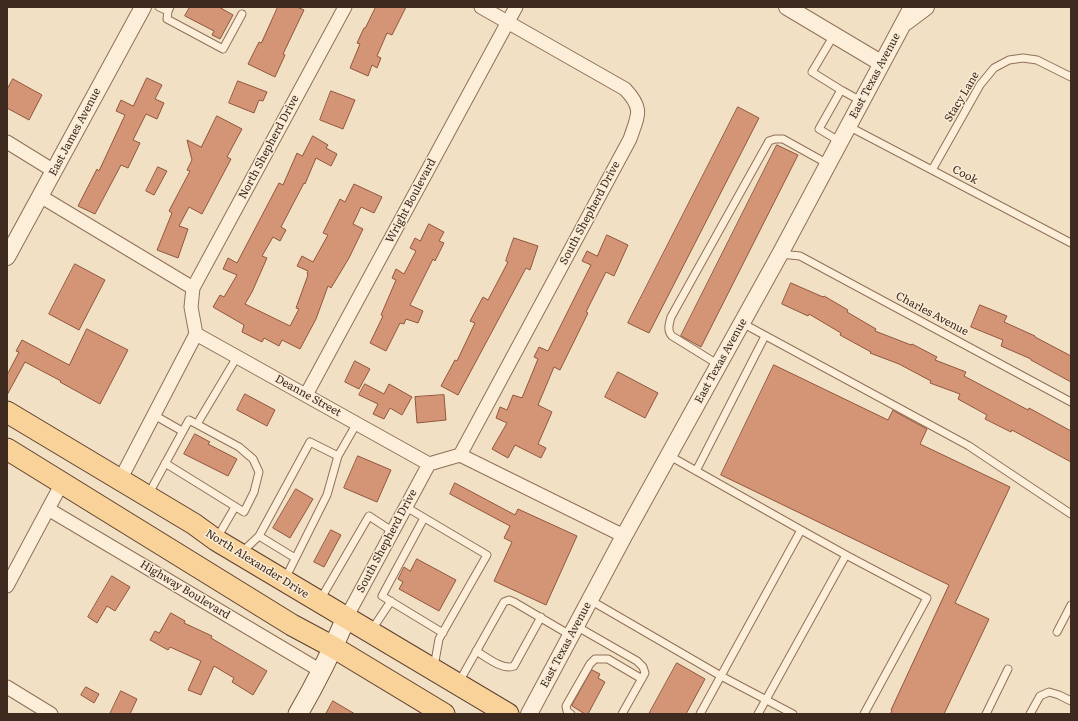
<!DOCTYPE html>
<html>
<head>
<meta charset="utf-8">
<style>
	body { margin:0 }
	#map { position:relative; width:1078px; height:721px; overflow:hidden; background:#f2e0c4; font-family:Literata,serif }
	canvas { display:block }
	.frame { position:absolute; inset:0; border:8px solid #3e2a1e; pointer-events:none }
</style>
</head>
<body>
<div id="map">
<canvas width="1078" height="721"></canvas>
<div class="frame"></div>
</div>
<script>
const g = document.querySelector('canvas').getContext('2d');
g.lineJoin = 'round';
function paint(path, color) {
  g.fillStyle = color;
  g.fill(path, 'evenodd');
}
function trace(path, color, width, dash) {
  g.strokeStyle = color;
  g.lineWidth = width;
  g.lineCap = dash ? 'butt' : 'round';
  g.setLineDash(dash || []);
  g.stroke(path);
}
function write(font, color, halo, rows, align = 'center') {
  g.font = font + ' Literata,serif';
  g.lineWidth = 3;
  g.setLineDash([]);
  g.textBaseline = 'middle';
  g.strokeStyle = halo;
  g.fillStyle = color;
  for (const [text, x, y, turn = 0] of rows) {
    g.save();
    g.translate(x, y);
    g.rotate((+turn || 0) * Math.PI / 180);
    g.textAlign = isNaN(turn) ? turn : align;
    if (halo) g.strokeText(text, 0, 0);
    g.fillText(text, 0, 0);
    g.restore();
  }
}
const building = new Path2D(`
	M 190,7 L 219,7 L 233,15 L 220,39 L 212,35 L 214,31 L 185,16 Z
	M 278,7 L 297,7 L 304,10 L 283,54 L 285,55 L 275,77 L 248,64 L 259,42 L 261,43 Z
	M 376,7 L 406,7 L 392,35 L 387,33 L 377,56 L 381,58 L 377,68 L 372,65 L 368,76 L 350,68 L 360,44 L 357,43 L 364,28 L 365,28 Z
	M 147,78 L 162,85 L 155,99 L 164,103 L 157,119 L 146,114 L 133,140 L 140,143 L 128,168 L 121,165 L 95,214 L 78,206 L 97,169 L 99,171 L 125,115 L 116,111 L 121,100 L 133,106 Z
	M 13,79 L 42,95 L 29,120 L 7,108 L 7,90 Z
	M 238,81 L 267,92 L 263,101 L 259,100 L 254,113 L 229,103 Z
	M 331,91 L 355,100 L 343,129 L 320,120 Z
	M 738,107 L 759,118 L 649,333 L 628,323 Z
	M 217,116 L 242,129 L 227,157 L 231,159 L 202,214 L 189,207 L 179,226 L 188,229 L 178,258 L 157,250 L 172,213 L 169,211 L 190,171 L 187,170 L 192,160 L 187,140 L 201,147 Z
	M 313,136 L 328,145 L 326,148 L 337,154 L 331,166 L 316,158 L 305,184 L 304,183 L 281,227 L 286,230 L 280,241 L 273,237 L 262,256 L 267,258 L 252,292 L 245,304 L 290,326 L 299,309 L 296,308 L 308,275 L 307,274 L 308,271 L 297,266 L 302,256 L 313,262 L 328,235 L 323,233 L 340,199 L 345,202 L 354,184 L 382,197 L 374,213 L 361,207 L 353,224 L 363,229 L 349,258 L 331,288 L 328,286 L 316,319 L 300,349 L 282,340 L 279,346 L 264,338 L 262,342 L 242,332 L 244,325 L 213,307 L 220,295 L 224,297 L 237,275 L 223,269 L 228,258 L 237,263 L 279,183 L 283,185 L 297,153 L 302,156 Z
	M 777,145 L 798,155 L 701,347 L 681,336 Z
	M 158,167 L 167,171 L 154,195 L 146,191 Z
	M 429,224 L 444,232 L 439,241 L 444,243 L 435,261 L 433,259 L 410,305 L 423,311 L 418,323 L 406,319 L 404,324 L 400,323 L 386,351 L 370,343 L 383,316 L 381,315 L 396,280 L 392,278 L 396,269 L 404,274 L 416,251 L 410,248 L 415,238 L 420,241 Z
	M 607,235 L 628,245 L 614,276 L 606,272 L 586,312 L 588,313 L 560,370 L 554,367 L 538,405 L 552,412 L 538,444 L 546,448 L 541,458 L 515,445 L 508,458 L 492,449 L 507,423 L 496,418 L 500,407 L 507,410 L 513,395 L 522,398 L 538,359 L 534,357 L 539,347 L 548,351 L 591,265 L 582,261 L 587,251 L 597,256 Z
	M 514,238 L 538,246 L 530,270 L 526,268 L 458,395 L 441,386 L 455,360 L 457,361 L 475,323 L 470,321 L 483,297 L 488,300 L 508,262 L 506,261 Z
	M 75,264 L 105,280 L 79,330 L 49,314 Z
	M 791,283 L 823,297 L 824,296 L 848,310 L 847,312 L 876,329 L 875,331 L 911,345 L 912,344 L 937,357 L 935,360 L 966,372 L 964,376 L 1028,410 L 1029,408 L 1071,431 L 1071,462 L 1012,430 L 1011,432 L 985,419 L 987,415 L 958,399 L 960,394 L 930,383 L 931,381 L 899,364 L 870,353 L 871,352 L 840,335 L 841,333 L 809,314 L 808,316 L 782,304 Z
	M 980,305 L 1007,316 L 1004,322 L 1035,336 L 1035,337 L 1071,356 L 1071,382 L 1031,360 L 1031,359 L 1001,346 L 1003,340 L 971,327 Z
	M 87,329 L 128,350 L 100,404 L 60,382 L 61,381 L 25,362 L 7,395 L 7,375 L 19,352 L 16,351 L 22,340 L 69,365 Z
	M 355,361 L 370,369 L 359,389 L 345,382 Z
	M 774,365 L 888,420 L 893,410 L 894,411 L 927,429 L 920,444 L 1010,487 L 955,603 L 989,619 L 944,714 L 890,714 L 892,711 L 891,710 L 949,585 L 721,475 Z
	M 618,372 L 658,393 L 645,418 L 605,397 Z
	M 365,384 L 384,394 L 389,384 L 412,397 L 402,415 L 390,408 L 384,419 L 373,414 L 378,404 L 359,395 Z
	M 245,394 L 275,410 L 267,426 L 237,410 Z
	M 444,395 L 446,420 L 417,423 L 415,397 Z
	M 195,434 L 210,442 L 208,444 L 237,459 L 228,476 L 184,454 Z
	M 358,456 L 391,470 L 377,502 L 344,488 Z
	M 455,483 L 515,515 L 518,509 L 577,536 L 546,605 L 494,581 L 512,542 L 504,538 L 510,526 L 450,494 Z
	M 296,489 L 313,499 L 290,538 L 273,528 Z
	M 331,530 L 341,535 L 324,567 L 314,562 Z
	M 417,559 L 456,580 L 439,611 L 399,589 L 403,582 L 398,579 L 404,567 L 410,571 Z
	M 112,576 L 130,587 L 115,611 L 107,606 L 97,623 L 88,617 Z
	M 171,613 L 185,621 L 184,623 L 212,636 L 211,638 L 267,671 L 253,695 L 232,682 L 234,678 L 214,666 L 201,695 L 188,690 L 201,661 L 170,647 L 168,650 L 150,640 L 155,631 L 159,633 Z
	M 677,663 L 705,679 L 686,714 L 649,714 Z
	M 592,670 L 600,674 L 598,678 L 605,682 L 588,714 L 585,714 L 572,706 Z
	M 86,687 L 99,694 L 94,703 L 81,695 Z
	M 121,691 L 137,699 L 130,714 L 110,714 Z
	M 333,701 L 355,714 L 326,714 Z`);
paint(building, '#d49577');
trace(building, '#90563c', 1);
const service = new Path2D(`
	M 159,7 L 168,11 L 170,7
	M 168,11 L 167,19 L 223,49 L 242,14
	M 834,35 L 812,72 L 841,90 L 819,129 L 839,141
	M 841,90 L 861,101
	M 848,126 L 1071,243
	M 932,170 L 980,85 L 994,68 L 1009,60 L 1023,58 L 1037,60 L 1071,77
	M 780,254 L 800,256 L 1071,402
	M 742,323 L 969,446 L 1071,514
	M 719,365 L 672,336 C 667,331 669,324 671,317 L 769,141 L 775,139 L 783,139 L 828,164
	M 154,415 L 182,431
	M 197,424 L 237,357
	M 668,455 L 801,530 L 700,714
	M 696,471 L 765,336
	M 148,495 L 189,420 L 239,447 L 253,459 L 259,472 L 254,492 L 244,512 L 165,463
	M 406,507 L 487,555 L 439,639 L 434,667
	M 424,518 L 382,596 L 443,633
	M 259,536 L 295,558
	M 217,538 L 235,507
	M 242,552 L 259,536 L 310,442 L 338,456
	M 846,555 L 927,598 L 864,714
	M 285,579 L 327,495 L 338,456 L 357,423
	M 320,600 L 369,516 L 392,531
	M 590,600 L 721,676 L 793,714
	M 576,626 L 637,661 L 643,667 L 645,673 L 622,714
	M 371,631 L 391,601
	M 1057,632 L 1071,605
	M 476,651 C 485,656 503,671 514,666 L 541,617
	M 459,682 L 504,602 L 509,600 L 514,602 L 570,635
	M 571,714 L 567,711 L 566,706 L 590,664 L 595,659 L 608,659 L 642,679
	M 758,714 L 846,555 L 801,530
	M 986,714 L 1008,669
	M 1030,714 L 1040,696 L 1049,692 L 1059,695 L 1071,701`);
const minor = new Path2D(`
	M 345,7 L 193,288 L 191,307 L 196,334 L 429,464 L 460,455 L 624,536
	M 7,142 L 54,171
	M 40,196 L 193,288
	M 306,395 L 516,7
	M 460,455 L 630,139 C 638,115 644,109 625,89 L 481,7
	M 120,480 L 196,334
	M 48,509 L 321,671
	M 7,586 L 62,483
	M 346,618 L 429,464
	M 7,687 L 51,714`);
const tertiary = new Path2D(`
	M 787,7 L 881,63
	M 906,22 L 926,7
	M 7,257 L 143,7
	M 529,714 L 624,536 L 780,254 L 912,7`);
const secondary = new Path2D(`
	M 298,714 C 316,683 332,651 346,618`);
const primary = new Path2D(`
	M 7,412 L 194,524 L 216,540 L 508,714
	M 7,449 L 292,625 L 333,647 L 444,714`);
trace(service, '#8f7158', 9);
trace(minor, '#8f7158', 15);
trace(tertiary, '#8f7158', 18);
trace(secondary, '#71523b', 21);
trace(primary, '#5c3f2d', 23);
trace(service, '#fceed9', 7);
trace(minor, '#fceed9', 13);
trace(tertiary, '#fceed9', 16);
trace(secondary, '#fceed9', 19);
trace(primary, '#f8d299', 21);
write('11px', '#3e2a1e', '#f9ebd5', [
	["East Texas Avenue",875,76,-62],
	["Stacy Lane",962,97,-59],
	["East James Avenue",75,132,-62],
	["North Shepherd Drive",269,147,-62],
	["Cook",965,175,28],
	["Wright Boulevard",411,201,-62],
	["South Shepherd Drive",590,213,-62],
	["Charles Avenue",932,314,28],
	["East Texas Avenue",721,361,-61],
	["Deanne Street",308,396,29],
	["South Shepherd Drive",387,541,-62],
	["North Alexander Drive",257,564,32],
	["Highway Boulevard",185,590,31],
	["East Texas Avenue",566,645,-62]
]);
</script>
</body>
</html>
